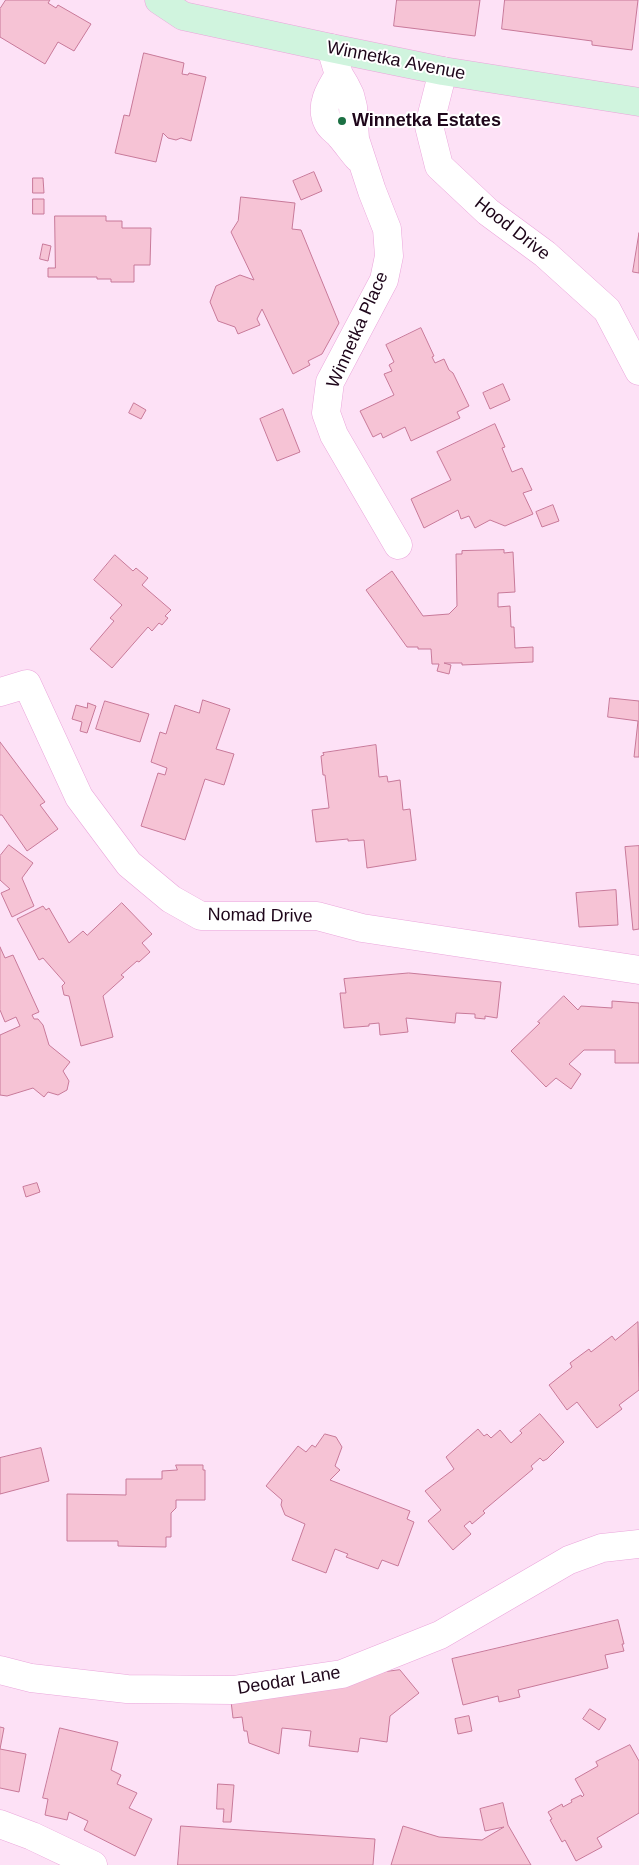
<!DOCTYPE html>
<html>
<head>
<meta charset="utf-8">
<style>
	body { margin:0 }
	canvas { display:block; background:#fde1f6 }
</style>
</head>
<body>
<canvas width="639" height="1865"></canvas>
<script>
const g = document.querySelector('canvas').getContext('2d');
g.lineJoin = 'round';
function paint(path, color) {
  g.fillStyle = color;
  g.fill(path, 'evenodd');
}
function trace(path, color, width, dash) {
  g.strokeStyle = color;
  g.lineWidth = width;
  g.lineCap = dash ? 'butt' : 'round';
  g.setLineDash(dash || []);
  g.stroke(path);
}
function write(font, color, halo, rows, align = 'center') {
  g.font = font + ' Arial,sans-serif';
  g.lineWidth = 4;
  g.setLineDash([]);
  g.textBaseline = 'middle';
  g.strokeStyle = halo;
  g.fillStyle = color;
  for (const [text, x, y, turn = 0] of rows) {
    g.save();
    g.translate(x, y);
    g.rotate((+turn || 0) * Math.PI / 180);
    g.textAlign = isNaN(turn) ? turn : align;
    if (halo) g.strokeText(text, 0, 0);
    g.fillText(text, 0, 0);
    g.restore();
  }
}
const building = new Path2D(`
	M 6,0 L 50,0 L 48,3 L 56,8 L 58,5 L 91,24 L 74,51 L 58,42 L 45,64 L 0,37 L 0,9 Z
	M 397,0 L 480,0 L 475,36 L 394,26 Z
	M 505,0 L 638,0 L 632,50 L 592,45 L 592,41 L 502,29 Z
	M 144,53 L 184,63 L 182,74 L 188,75 L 189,73 L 206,77 L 191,141 L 181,138 L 176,140 L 168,138 L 163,133 L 156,162 L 115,153 L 124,115 L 129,116 Z
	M 314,172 L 322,191 L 301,200 L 293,181 Z
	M 33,178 L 43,178 L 44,193 L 33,193 Z
	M 241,197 L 295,203 L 292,229 L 301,230 L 339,323 L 322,354 L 308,361 L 310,365 L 293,374 L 262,309 L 257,319 L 260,325 L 238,334 L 235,327 L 218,321 L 210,302 L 216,286 L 240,275 L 254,280 L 231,232 L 238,221 Z
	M 33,199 L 44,199 L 44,214 L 33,214 Z
	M 55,216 L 106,216 L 106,221 L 122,221 L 122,228 L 151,228 L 150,265 L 134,265 L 134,282 L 111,282 L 111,279 L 97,279 L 97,277 L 48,277 L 48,268 L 55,268 Z
	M 639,233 L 639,273 L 633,272 Z
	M 43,244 L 51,246 L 48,261 L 40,259 Z
	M 421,328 L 434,356 L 432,357 L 435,363 L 444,359 L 449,370 L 453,373 L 469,406 L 457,412 L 460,418 L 411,441 L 405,427 L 383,438 L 381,433 L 373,437 L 360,411 L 394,395 L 384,374 L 392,371 L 389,365 L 394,362 L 386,345 Z
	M 503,384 L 510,400 L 490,409 L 483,393 Z
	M 134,403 L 146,410 L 141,419 L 129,413 Z
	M 283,409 L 300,452 L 277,461 L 260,419 Z
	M 495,424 L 505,447 L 502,448 L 512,472 L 522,468 L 532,490 L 523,493 L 533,514 L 505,526 L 490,520 L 475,528 L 469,516 L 461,519 L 458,510 L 424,528 L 411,499 L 451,480 L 437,452 Z
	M 553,505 L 559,521 L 542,527 L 536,512 Z
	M 504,550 L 504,553 L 513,552 L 515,592 L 498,593 L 498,607 L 510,606 L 511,627 L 514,627 L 515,648 L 533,647 L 533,662 L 462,665 L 462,663 L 444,663 L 451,665 L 449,674 L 437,671 L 439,664 L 432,664 L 431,649 L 418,649 L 418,647 L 407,647 L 366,590 L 392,571 L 423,616 L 449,614 L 457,606 L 456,554 L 462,554 L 462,551 Z
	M 115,555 L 133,571 L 136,568 L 148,578 L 142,585 L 171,610 L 165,616 L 168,618 L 162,625 L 159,623 L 152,631 L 148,627 L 112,668 L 90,649 L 114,621 L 110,618 L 122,605 L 94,580 Z
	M 610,698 L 639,701 L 639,757 L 634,757 L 638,721 L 608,717 Z
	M 203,700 L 230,709 L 216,749 L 234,754 L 224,785 L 205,779 L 185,840 L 141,826 L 158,773 L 165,775 L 167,768 L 151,762 L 160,732 L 166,734 L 175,705 L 199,713 Z
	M 105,701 L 149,714 L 140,742 L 96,729 Z
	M 88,703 L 96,706 L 87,733 L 80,731 L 82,722 L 72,719 L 76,705 L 87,708 Z
	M 0,742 L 45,802 L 40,805 L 58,829 L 27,851 L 2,815 L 0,815 Z
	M 376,745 L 379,777 L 387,776 L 388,782 L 400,780 L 403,810 L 410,809 L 416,860 L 367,868 L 364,840 L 348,841 L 348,839 L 316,842 L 312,810 L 329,808 L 325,775 L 323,775 L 321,756 L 324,755 L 323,753 Z
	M 9,845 L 33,863 L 22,878 L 34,906 L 12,917 L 1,893 L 10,889 L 0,880 L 0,856 Z
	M 639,846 L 639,929 L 633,930 L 625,847 Z
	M 616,890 L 618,925 L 579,927 L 576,893 Z
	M 122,903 L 152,934 L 142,943 L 150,952 L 139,962 L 137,961 L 121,975 L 124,977 L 103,996 L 113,1037 L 81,1046 L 69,996 L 64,995 L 62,986 L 65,983 L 43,958 L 39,960 L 17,919 L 43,906 L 46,910 L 49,908 L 69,943 L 83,931 L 87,935 Z
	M 0,947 L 5,958 L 13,955 L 39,1012 L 32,1015 L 34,1019 L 38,1019 L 43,1025 L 49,1045 L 70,1062 L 63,1071 L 69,1081 L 67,1090 L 58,1095 L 48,1092 L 44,1097 L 33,1088 L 7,1096 L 0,1095 L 0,1035 L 20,1026 L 16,1017 L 5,1022 L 0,1010 Z
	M 409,973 L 501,982 L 497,1018 L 485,1016 L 485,1019 L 475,1018 L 475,1014 L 456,1013 L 455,1023 L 406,1018 L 408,1032 L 380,1035 L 379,1023 L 369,1024 L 369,1026 L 344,1028 L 340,993 L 346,993 L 344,979 Z
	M 564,996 L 578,1010 L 581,1006 L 612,1008 L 612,1001 L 639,1003 L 639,1063 L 615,1063 L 615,1050 L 584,1050 L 569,1064 L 581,1074 L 571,1089 L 556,1078 L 546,1087 L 511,1051 L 540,1023 L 538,1022 Z
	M 37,1183 L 40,1192 L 26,1197 L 23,1187 Z
	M 638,1322 L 639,1390 L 619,1405 L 622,1409 L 597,1428 L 577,1402 L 567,1410 L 549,1385 L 572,1367 L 570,1363 L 589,1349 L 591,1352 L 612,1336 L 615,1340 Z
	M 540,1414 L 564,1442 L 547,1459 L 543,1461 L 540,1458 L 531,1466 L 533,1469 L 483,1511 L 485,1513 L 472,1524 L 470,1521 L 464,1526 L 471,1534 L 453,1550 L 428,1521 L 441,1510 L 425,1491 L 454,1469 L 446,1457 L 478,1429 L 484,1436 L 487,1434 L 491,1438 L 500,1430 L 511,1443 L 522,1433 L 520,1431 Z
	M 325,1434 L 336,1437 L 342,1447 L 335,1466 L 340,1470 L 330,1480 L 410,1511 L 407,1519 L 414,1522 L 398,1566 L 382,1560 L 378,1569 L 346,1557 L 348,1554 L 335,1549 L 326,1573 L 292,1560 L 305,1524 L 285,1515 L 281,1505 L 282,1500 L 266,1486 L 298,1446 L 306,1452 L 312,1445 L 315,1447 Z
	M 41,1448 L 49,1481 L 0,1494 L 0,1458 Z
	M 176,1465 L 203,1465 L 203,1470 L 205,1470 L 205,1500 L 176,1500 L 176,1508 L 171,1513 L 171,1537 L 166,1537 L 166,1547 L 118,1546 L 118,1541 L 67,1541 L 67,1494 L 126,1495 L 126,1479 L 162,1479 L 162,1471 L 177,1470 Z
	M 618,1620 L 624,1644 L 622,1644 L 624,1651 L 605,1655 L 608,1668 L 518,1690 L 520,1697 L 499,1702 L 498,1696 L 463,1705 L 452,1659 Z
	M 400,1670 L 419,1693 L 390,1716 L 387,1742 L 360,1738 L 358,1752 L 309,1746 L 311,1731 L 282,1728 L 279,1754 L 249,1743 L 247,1731 L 244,1731 L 242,1717 L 233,1718 L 231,1701 L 239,1691 Z
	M 590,1709 L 606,1719 L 599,1730 L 583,1719 Z
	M 469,1716 L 472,1731 L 458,1734 L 455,1719 Z
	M 0,1727 L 4,1728 L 0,1749 L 26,1754 L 19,1792 L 0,1788 Z
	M 60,1728 L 118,1742 L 111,1770 L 121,1775 L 117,1784 L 137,1793 L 129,1808 L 152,1819 L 135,1856 L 84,1830 L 88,1821 L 69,1812 L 67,1820 L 45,1815 L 48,1799 L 43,1798 Z
	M 630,1745 L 639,1761 L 639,1813 L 597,1838 L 602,1847 L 576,1861 L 565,1840 L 562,1842 L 550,1820 L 552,1819 L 548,1812 L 562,1804 L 563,1807 L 572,1802 L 571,1800 L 581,1795 L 582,1797 L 584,1795 L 575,1779 L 598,1766 L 596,1762 Z
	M 218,1784 L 234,1785 L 231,1822 L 223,1822 L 224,1809 L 217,1809 Z
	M 503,1803 L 508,1825 L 531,1865 L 391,1865 L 403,1826 L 439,1837 L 482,1840 L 504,1827 L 485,1831 L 480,1809 Z
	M 181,1826 L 375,1839 L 373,1865 L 178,1865 Z`);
paint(building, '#f6c3d5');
trace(building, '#c87999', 1);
const minor = new Path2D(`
	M 331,48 L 339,75 L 345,85 L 350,95 L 353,107 L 355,139 L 372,191 L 387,229 L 389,256 L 384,280 L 330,382 L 326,413 L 334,435 L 398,545
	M 443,71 L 429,126 L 439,166 L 488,212 L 545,254 L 607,310 L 639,371
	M 339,75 C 330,89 319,106 328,123 C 330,128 338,132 341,137 C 347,144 352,151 358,158
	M 0,692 L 27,684 L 79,797 L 129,864 L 171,899 L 201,916 L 317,916 L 362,928 L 639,970
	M 0,1670 L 31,1678 L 127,1689 L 233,1690 L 342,1674 L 440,1635 L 569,1560 L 602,1548 L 639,1544
	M 0,1824 L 32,1836 L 93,1865`);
const secondary = new Path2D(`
	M 159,0 L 183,16 L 331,48 L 443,71 L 639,102`);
trace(minor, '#eaa6db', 29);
trace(secondary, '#eaa6db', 29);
trace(minor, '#fff', 28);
trace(secondary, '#d0f4de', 28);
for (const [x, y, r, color] of [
	[342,121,5,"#1b7043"]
]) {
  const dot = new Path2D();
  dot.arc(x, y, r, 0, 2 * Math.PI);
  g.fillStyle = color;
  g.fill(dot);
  trace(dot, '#fff', 2);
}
write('18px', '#1e061a', '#fff', [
	["Winnetka Avenue",396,61,11],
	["Hood Drive",512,229,38],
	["Winnetka Place",358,330,-66],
	["Nomad Drive",260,916,1],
	["Deodar Lane",289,1681,-9]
]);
write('bold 18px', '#1e061a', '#fff', [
	["Winnetka Estates",352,121]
], 'left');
</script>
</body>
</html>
